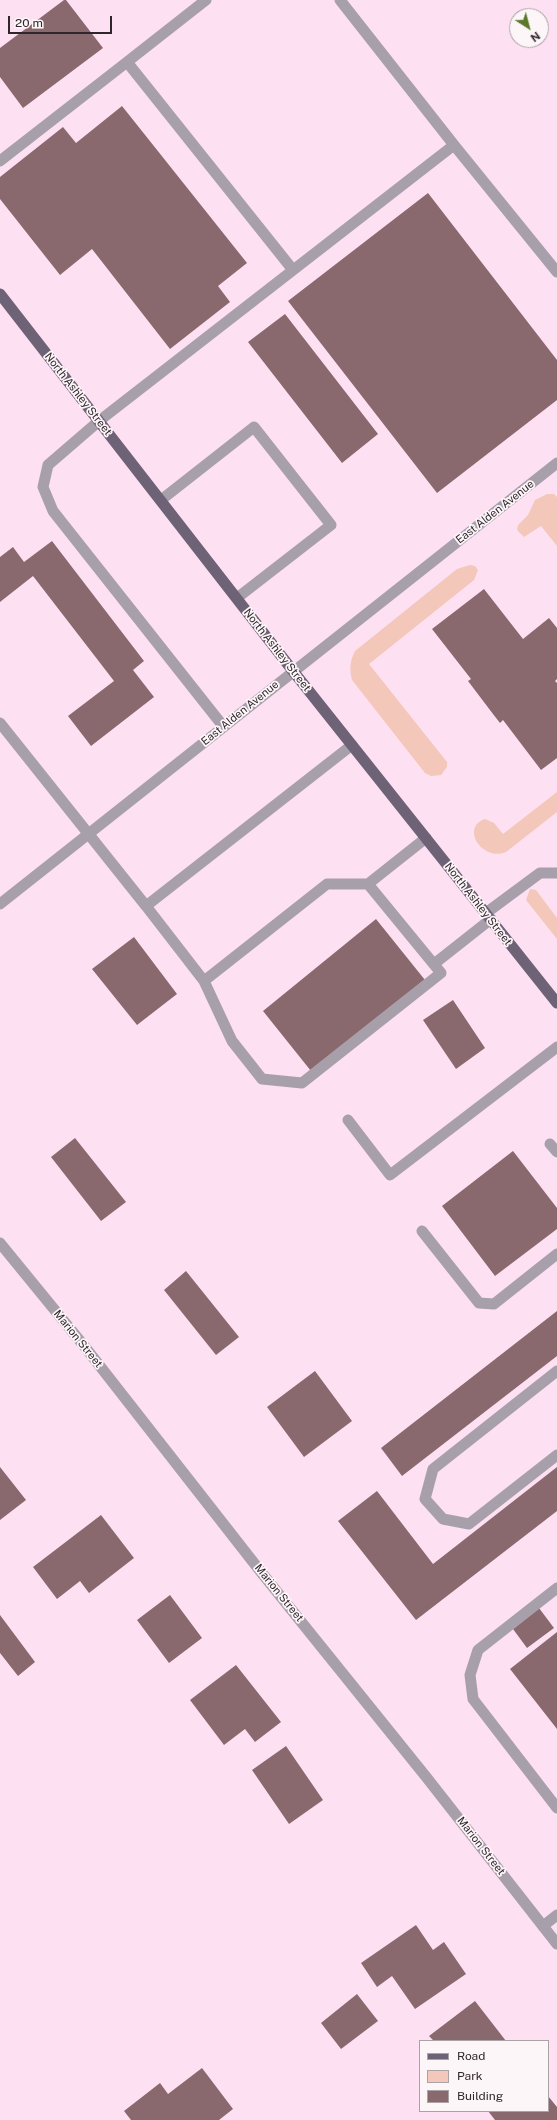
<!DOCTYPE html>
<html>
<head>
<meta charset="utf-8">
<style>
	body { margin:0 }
	#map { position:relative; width:557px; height:2120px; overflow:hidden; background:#fee0f3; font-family:"Public Sans",sans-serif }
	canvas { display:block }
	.legend { position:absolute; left:419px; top:2040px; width:130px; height:72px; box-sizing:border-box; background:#fcf6f9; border:1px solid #aaa2a7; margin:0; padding:5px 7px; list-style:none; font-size:12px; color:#30252b }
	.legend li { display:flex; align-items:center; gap:8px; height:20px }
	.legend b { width:20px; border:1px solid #aaa2a7 }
	.north { position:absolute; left:509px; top:8px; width:40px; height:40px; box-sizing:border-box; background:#fcf6f9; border:1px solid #aaa2a7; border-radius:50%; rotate:144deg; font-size:11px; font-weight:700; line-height:16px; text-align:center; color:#30252b }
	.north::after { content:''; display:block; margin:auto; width:14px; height:18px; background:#5d782c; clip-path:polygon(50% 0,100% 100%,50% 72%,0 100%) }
	.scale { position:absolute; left:8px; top:16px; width:104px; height:18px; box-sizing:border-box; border:2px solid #30252b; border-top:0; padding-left:5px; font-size:12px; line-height:14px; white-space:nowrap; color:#30252b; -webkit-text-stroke:3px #fcf6f9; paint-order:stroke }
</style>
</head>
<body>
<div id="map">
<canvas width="557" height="2120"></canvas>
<ul class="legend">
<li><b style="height:5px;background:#6e6276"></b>Road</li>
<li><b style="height:11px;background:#f3c7b9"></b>Park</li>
<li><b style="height:11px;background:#89696d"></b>Building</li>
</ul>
<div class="north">N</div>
<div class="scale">20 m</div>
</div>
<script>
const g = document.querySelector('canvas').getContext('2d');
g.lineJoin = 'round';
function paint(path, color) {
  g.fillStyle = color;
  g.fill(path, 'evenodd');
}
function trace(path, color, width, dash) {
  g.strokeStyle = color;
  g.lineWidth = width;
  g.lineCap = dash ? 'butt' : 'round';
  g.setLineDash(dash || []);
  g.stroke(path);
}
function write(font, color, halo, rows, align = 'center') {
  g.font = font + ' "Public Sans",sans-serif';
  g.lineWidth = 3.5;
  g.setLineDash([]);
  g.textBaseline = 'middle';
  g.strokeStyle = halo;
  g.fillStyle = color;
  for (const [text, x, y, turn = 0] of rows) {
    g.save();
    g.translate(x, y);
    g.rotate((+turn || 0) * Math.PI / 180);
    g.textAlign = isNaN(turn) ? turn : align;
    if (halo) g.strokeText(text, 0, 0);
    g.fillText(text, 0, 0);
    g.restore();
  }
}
paint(new Path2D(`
	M 547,494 L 554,494 L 557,497 L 557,546 L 541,526 L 524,537 L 517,530 L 518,525 L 528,515 L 535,500 Z
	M 470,565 L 475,566 L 478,570 L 474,580 L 369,664 L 447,762 L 447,767 L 441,775 L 431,776 L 425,773 L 352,680 C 349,669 350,661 355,651 L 457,569 Z
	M 557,792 L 557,812 L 506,852 C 482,862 460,827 485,819 L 494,823 L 503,834 Z
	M 530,889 L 536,890 L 557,918 L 557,939 L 526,900 Z`), '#f3c7b9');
paint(new Path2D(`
	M 64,0 L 66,0 L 103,48 L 23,108 L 0,77 L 0,48 Z
	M 122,106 L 247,263 L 218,286 L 230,302 L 170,349 L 92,249 L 60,275 L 0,199 L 0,177 L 63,127 L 76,143 Z
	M 428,193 L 557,360 L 557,400 L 437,493 L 288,301 Z
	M 285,314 L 378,434 L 342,463 L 248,342 Z
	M 52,541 L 144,661 L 133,670 L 154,697 L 91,746 L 68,716 L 114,681 L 33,576 L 0,602 L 0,557 L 13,547 L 24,562 Z
	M 484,589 L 523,639 L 549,618 L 557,628 L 557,679 L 555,681 L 557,683 L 557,758 L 541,770 L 503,720 L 500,723 L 493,714 L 468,681 L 471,679 L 432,629 Z
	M 376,919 L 425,980 L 311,1071 L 263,1011 Z
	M 134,937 L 177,994 L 137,1025 L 92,969 Z
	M 453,1000 L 485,1048 L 456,1069 L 423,1020 Z
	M 75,1138 L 126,1202 L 101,1221 L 51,1157 Z
	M 513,1151 L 557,1208 L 557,1229 L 495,1276 L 442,1206 Z
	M 186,1271 L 239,1337 L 216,1355 L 164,1290 Z
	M 557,1311 L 557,1356 L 402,1476 L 381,1448 Z
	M 315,1371 L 352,1421 L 304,1457 L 267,1407 Z
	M 0,1467 L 26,1500 L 0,1520 Z
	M 557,1467 L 557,1511 L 416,1620 L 338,1521 L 377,1491 L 433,1564 Z
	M 101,1515 L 134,1558 L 89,1593 L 80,1581 L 57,1599 L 33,1567 Z
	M 170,1595 L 202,1638 L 169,1663 L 137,1620 Z
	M 539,1608 L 554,1628 L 527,1648 L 513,1629 Z
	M 0,1615 L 35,1662 L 18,1676 L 0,1653 Z
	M 557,1632 L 557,1729 L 510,1669 Z
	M 236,1665 L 281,1722 L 255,1742 L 245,1729 L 224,1745 L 190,1700 Z
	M 286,1746 L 323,1800 L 289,1824 L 252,1770 Z
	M 416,1925 L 433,1950 L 444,1942 L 466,1974 L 415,2009 L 392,1976 L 377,1987 L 361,1963 Z
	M 357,1994 L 378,2021 L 341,2049 L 321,2023 Z
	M 475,2001 L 506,2041 L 434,2041 L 429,2036 Z
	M 202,2068 L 233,2109 L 219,2120 L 131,2120 L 124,2111 L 160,2083 L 168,2094 Z
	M 548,2096 L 557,2107 L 557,2120 L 495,2120 L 488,2111 L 548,2111 Z`), '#89696d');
trace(new Path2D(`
	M 340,0 L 454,145
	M 127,62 L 206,0
	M 0,161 L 127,62 L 293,270
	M 161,500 L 254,427 L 331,525 L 237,598
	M 0,723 L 146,906 L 352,745
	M 223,726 L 53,511 L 43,487 L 48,465 L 99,421 L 454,145 L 557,272
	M 146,906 L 204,981 L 327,884 L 368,884 L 426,838
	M 486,913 L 540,873 L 557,873
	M 434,964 L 491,919
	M 204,981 L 232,1041 L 262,1079 L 302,1083 L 441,973 L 368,884
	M 348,1120 L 390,1175 L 557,1047
	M 550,1144 L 557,1152
	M 422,1231 L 479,1303 L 494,1304 L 557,1254
	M 557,1371 L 433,1469 L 425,1499 L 443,1519 L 469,1524 L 557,1455
	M 557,1588 L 478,1650 L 470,1675 L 473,1699 L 557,1808
	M 543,1926 L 557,1915`), '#a7a0ab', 11);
trace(new Path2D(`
	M 0,904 L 557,463
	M 0,1243 L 85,1347 L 261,1572 L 427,1778 L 557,1944`), '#a7a0ab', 11);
trace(new Path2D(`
	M 0,294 L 293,671 L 557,1003`), '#6e6276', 11);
write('11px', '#30252b', '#fcf6f9', [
	["North Ashley Street",78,394,52],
	["East Alden Avenue",495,512,-38],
	["North Ashley Street",277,650,52],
	["East Alden Avenue",240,713,-39],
	["North Ashley Street",478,904,52],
	["Marion Street",78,1339,51],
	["Marion Street",279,1593,51],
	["Marion Street",481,1846,52]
]);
</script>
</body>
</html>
